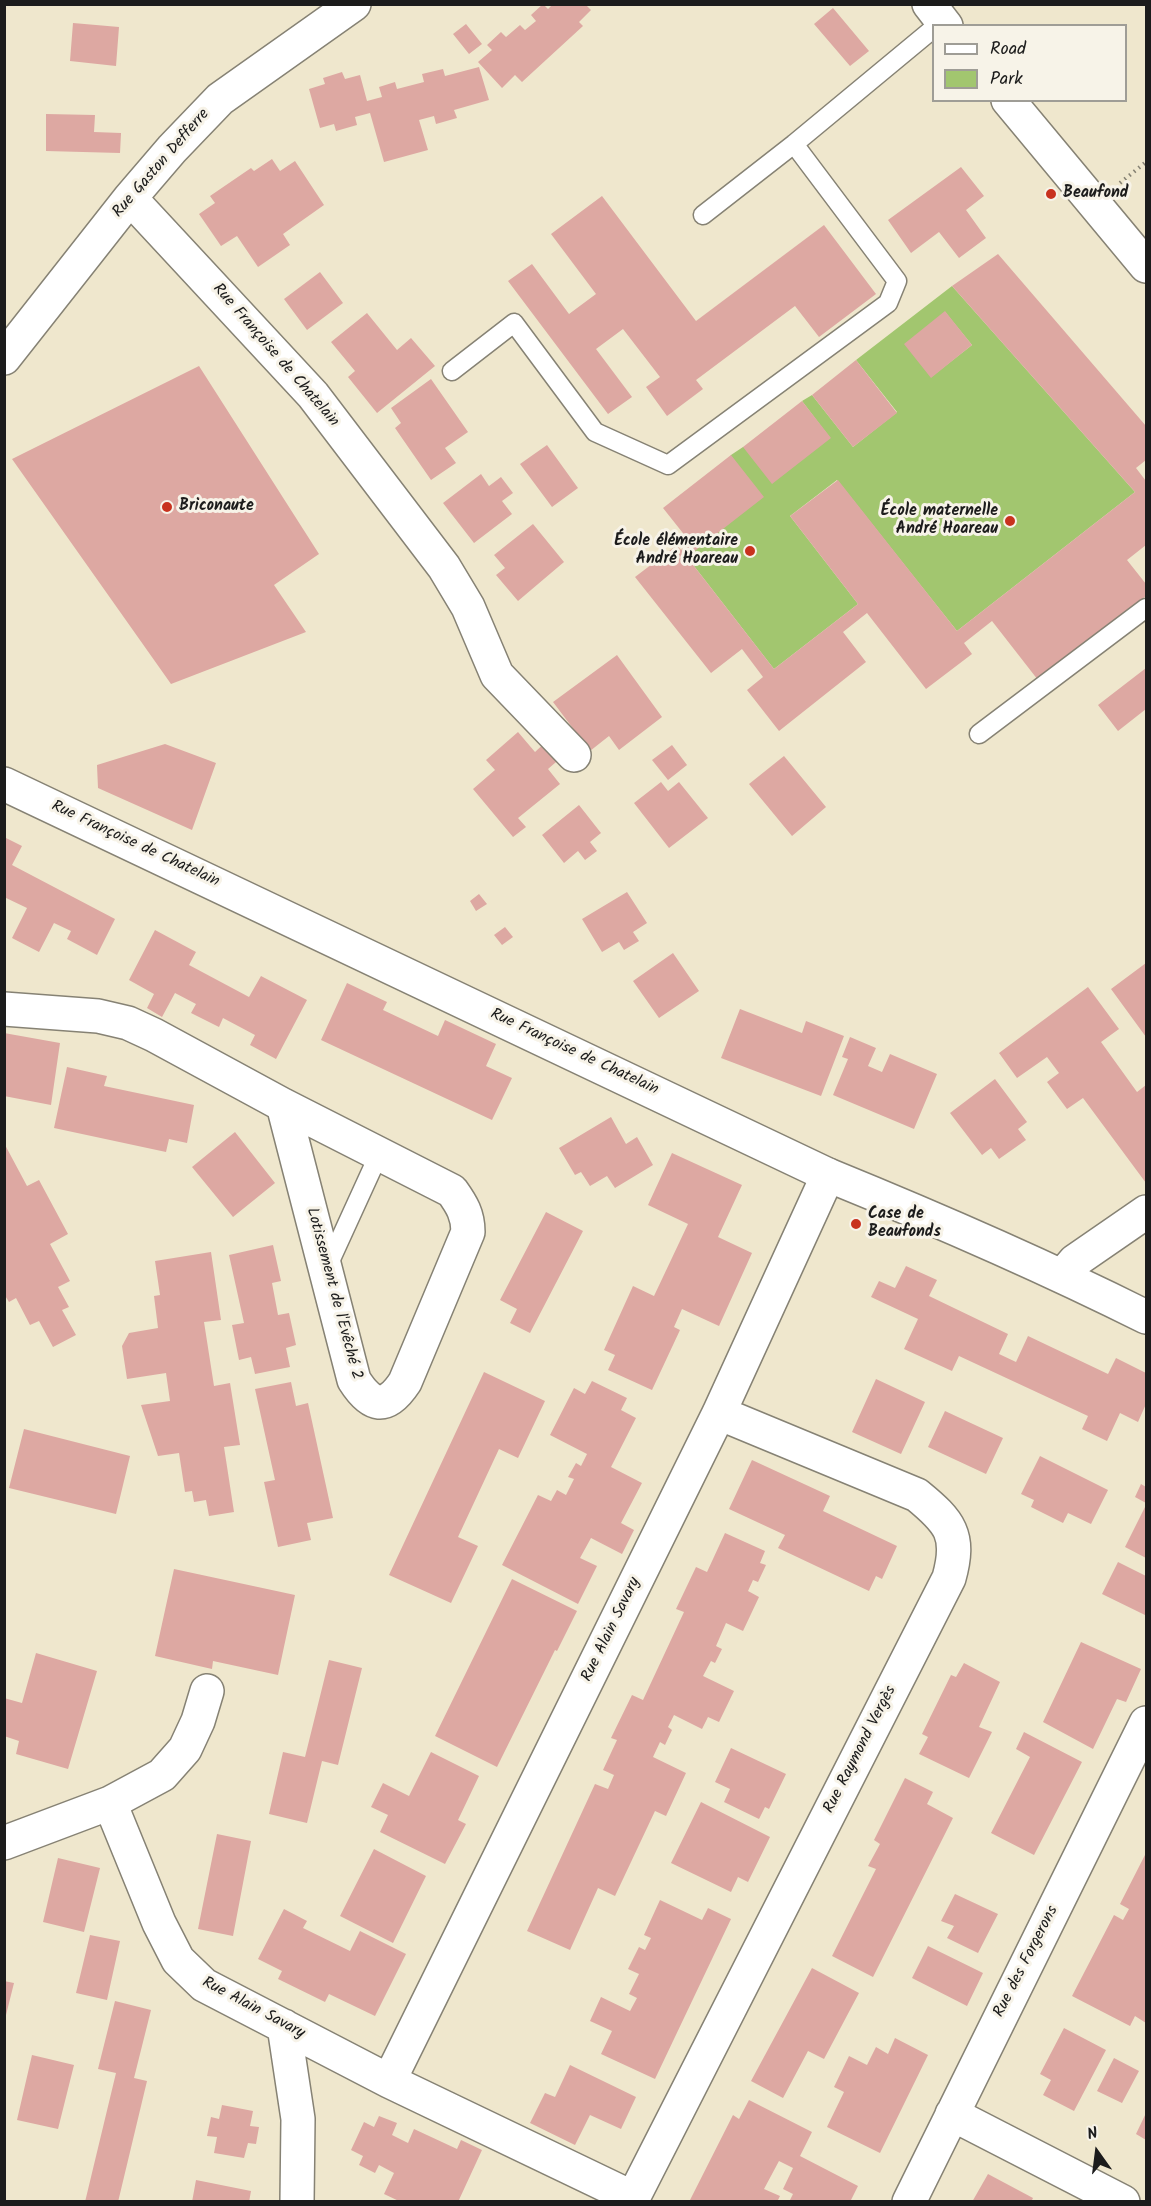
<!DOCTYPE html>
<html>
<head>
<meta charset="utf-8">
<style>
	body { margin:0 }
	#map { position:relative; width:1151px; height:2206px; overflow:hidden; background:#efe7cd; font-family:Kalam,sans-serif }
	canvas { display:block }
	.frame { position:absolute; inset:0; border:6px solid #1c1c1c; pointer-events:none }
	.legend { position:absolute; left:932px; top:24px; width:195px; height:78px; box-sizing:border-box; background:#f7f3e8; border:2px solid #9f9d96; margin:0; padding:8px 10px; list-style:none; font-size:18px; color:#1c1c1c }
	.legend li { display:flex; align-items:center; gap:12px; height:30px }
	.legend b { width:30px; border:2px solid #9f9d96 }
	.north { position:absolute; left:1067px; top:2122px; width:60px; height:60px; -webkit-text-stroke:4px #f7f3e8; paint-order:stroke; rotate:346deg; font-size:16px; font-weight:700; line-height:24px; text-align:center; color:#1c1c1c }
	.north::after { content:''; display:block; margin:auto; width:21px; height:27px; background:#1c1c1c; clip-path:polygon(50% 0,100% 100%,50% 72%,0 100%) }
</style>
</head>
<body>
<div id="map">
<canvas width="1151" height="2206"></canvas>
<div class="frame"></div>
<ul class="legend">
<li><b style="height:8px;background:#fff"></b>Road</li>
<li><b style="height:16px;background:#a2c66f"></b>Park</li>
</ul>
<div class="north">N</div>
</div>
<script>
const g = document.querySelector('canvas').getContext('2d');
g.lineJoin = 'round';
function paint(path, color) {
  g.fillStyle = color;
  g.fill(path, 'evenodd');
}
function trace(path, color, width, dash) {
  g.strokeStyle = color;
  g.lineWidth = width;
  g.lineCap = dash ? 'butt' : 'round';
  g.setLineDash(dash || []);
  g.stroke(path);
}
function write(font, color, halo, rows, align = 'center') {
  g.font = font + ' Kalam,sans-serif';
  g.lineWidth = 6;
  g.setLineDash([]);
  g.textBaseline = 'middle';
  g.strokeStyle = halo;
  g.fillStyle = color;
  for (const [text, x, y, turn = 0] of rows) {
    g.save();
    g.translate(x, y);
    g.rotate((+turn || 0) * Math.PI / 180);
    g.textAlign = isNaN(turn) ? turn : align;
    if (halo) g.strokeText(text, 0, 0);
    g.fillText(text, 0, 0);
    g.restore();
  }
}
paint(new Path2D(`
	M 952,286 L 1135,492 L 957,631 L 837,480 L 790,516 L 858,604 L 774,669 L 687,557 L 731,455 L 743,447 L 830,438 L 802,401 L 812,395 L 853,447 L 897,412 L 856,360 ZM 945,312 L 972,345 L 931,377 Z`), '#a2c66f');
paint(new Path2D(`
	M 543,4 L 548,9 L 553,4 L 585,4 L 591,10 L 579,22 L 583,26 L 522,82 L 515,75 L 502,88 L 478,62 L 492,50 L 487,45 L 501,32 L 506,37 L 520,25 L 525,30 L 536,21 L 531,15 Z
	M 833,8 L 869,51 L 850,66 L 814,24 Z
	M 73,23 L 119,27 L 116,66 L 70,61 Z
	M 466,24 L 482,44 L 469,54 L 453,34 Z
	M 479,67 L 489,100 L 454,110 L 457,118 L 436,124 L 434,116 L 419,120 L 428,150 L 384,162 L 370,113 L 355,117 L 357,125 L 336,131 L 334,124 L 320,128 L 309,89 L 325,84 L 323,78 L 342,72 L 345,79 L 360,75 L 367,101 L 382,97 L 379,87 L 395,82 L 397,89 L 424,82 L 422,74 L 443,69 L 445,76 Z
	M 46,114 L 95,115 L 94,132 L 121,133 L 120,153 L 46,151 Z
	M 272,159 L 280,171 L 295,161 L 324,205 L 283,234 L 290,245 L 258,267 L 237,236 L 221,246 L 199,214 L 215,203 L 210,196 L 251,168 L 254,171 Z
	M 961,167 L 984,196 L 966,210 L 986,238 L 959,258 L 939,232 L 911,253 L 888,220 Z
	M 602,196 L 696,321 L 824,225 L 876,294 L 819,337 L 795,306 L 696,380 L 703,389 L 667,416 L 646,387 L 660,377 L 623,329 L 596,349 L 632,397 L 608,414 L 508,281 L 532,264 L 569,314 L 596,294 L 551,234 Z
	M 998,254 L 1146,426 L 1146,460 L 1136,468 L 1146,481 L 1146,545 L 1127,560 L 1146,584 L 1146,596 L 1038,680 L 992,621 L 964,643 L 972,654 L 926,689 L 867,613 L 843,632 L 866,662 L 779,731 L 747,690 L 763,677 L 742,649 L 711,673 L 635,577 L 677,545 L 681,550 L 690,542 L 663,508 L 731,455 L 764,497 L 687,557 L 774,669 L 858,604 L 790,516 L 838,480 L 957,631 L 1135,492 L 952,286 Z
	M 320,272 L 343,303 L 307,330 L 284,299 Z
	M 945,311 L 972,345 L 931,378 L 904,344 Z
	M 367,313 L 397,350 L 411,338 L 435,366 L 377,413 L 348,377 L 355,371 L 331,342 Z
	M 856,360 L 897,413 L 853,447 L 812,395 Z
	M 199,366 L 319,554 L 274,585 L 306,632 L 171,684 L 12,459 Z
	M 431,379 L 468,432 L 445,448 L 456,463 L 431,480 L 395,428 L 401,423 L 391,408 Z
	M 802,401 L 831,438 L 772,484 L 743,447 Z
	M 547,445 L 578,488 L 552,507 L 520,464 Z
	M 481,474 L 489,486 L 501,477 L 513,493 L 502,501 L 512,514 L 474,543 L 443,503 Z
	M 533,524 L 564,562 L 518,601 L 496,575 L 505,568 L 494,555 Z
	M 617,655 L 662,717 L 619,750 L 609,736 L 590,751 L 553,702 Z
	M 1146,668 L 1146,709 L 1118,731 L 1098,705 Z
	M 518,732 L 535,752 L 549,739 L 563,756 L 548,769 L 560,784 L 518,818 L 526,827 L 513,837 L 473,789 L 495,770 L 486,760 Z
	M 165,744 L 216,763 L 192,830 L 98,788 L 97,765 Z
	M 672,745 L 687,765 L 668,780 L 652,760 Z
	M 784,756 L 826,807 L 792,836 L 749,784 Z
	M 661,782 L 668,791 L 679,782 L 708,818 L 669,848 L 634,803 Z
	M 579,805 L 601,833 L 590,842 L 597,851 L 585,860 L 578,851 L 564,863 L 542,835 Z
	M 4,837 L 22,846 L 12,865 L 115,919 L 97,955 L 67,939 L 71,931 L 54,923 L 39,952 L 12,938 L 27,908 L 4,897 Z
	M 627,892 L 647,923 L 633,932 L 639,941 L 624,950 L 619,942 L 602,952 L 582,919 Z
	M 479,894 L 487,904 L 476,911 L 470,901 Z
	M 505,927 L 513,937 L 502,945 L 494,935 Z
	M 155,930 L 196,952 L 189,965 L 249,997 L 261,976 L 307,1000 L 276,1059 L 250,1045 L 255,1035 L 223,1018 L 219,1027 L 191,1013 L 196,1004 L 175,993 L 162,1017 L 147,1008 L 154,994 L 129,980 Z
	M 673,953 L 699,991 L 659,1018 L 633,981 Z
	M 1146,963 L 1146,1037 L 1111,989 Z
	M 347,983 L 387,1002 L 383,1010 L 438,1036 L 445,1020 L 496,1044 L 486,1066 L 512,1078 L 492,1120 L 321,1040 Z
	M 1088,987 L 1119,1029 L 1101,1042 L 1137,1092 L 1146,1085 L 1146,1183 L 1083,1098 L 1067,1109 L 1047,1082 L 1059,1073 L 1047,1057 L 1017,1078 L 999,1053 Z
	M 740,1009 L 802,1033 L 806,1021 L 844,1036 L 821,1096 L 721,1058 Z
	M 4,1033 L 60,1043 L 51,1105 L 4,1096 Z
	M 850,1037 L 876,1048 L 868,1066 L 882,1072 L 890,1054 L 937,1074 L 914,1129 L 833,1095 L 848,1059 L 842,1057 Z
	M 67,1067 L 107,1076 L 104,1086 L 194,1105 L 187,1143 L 169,1139 L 166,1152 L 54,1128 Z
	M 995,1079 L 1027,1122 L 1018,1129 L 1026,1140 L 999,1159 L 991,1148 L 982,1155 L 950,1113 Z
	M 611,1117 L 626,1144 L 637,1137 L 653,1165 L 615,1188 L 607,1176 L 590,1186 L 581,1172 L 575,1175 L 559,1148 Z
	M 235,1132 L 275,1183 L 233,1217 L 192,1167 Z
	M 4,1143 L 27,1186 L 39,1180 L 68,1234 L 50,1244 L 70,1281 L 58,1287 L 69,1307 L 62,1310 L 76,1335 L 53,1347 L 39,1321 L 30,1325 L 16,1298 L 9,1302 L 4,1294 Z
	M 672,1153 L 742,1185 L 718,1237 L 752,1253 L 719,1326 L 682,1309 L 674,1327 L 680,1330 L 652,1390 L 608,1370 L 615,1355 L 604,1350 L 633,1286 L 654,1296 L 688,1224 L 648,1205 Z
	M 546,1212 L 583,1231 L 530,1333 L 510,1323 L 517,1309 L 500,1300 Z
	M 273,1245 L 281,1281 L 272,1283 L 278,1315 L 289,1313 L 296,1345 L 286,1348 L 290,1367 L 255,1374 L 251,1357 L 239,1360 L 232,1325 L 244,1323 L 229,1255 Z
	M 211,1252 L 221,1320 L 204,1322 L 214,1386 L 230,1383 L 240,1445 L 224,1447 L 234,1512 L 209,1516 L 206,1500 L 194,1502 L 192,1491 L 185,1492 L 179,1453 L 158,1456 L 141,1405 L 170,1401 L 166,1373 L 127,1379 L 122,1346 L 129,1333 L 158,1328 L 154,1296 L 160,1295 L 155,1261 Z
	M 906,1266 L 937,1280 L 929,1296 L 1008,1334 L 999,1354 L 1016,1362 L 1028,1336 L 1108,1374 L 1116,1358 L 1146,1373 L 1146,1404 L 1138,1422 L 1120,1413 L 1107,1441 L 1082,1429 L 1088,1416 L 959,1356 L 952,1371 L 904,1349 L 918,1319 L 871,1297 L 879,1281 L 895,1288 Z
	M 484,1372 L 545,1401 L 518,1458 L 499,1449 L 458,1537 L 478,1546 L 451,1603 L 389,1575 Z
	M 876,1379 L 925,1402 L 901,1454 L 852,1432 Z
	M 592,1381 L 627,1398 L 621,1410 L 636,1418 L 611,1467 L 642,1483 L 621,1523 L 634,1530 L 622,1554 L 591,1538 L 580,1558 L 597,1566 L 578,1604 L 502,1565 L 538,1495 L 551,1501 L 557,1490 L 566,1495 L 574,1479 L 568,1477 L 576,1463 L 581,1466 L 587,1454 L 550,1435 L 574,1388 L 585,1394 Z
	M 291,1382 L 296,1406 L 308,1403 L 333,1518 L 307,1523 L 311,1540 L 278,1547 L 264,1482 L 275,1480 L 255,1389 Z
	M 945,1411 L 1003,1438 L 986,1474 L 928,1447 Z
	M 24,1429 L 130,1456 L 116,1514 L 9,1488 Z
	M 1040,1456 L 1108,1490 L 1091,1524 L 1068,1513 L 1063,1523 L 1031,1507 L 1034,1500 L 1021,1494 Z
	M 752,1460 L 830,1496 L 823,1511 L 897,1546 L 882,1579 L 876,1576 L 869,1591 L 778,1548 L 785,1535 L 729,1509 Z
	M 1141,1484 L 1146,1487 L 1146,1503 L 1135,1497 Z
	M 1146,1505 L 1146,1558 L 1125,1547 Z
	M 725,1533 L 765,1551 L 760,1563 L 766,1565 L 758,1582 L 753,1580 L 748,1591 L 759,1597 L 743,1631 L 726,1623 L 716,1646 L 722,1649 L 715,1663 L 711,1661 L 703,1676 L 734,1691 L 719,1722 L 708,1717 L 702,1729 L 674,1715 L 668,1727 L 672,1730 L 665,1745 L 660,1742 L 653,1757 L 686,1773 L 666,1816 L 655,1811 L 615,1896 L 598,1888 L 570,1950 L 527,1931 L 595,1784 L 608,1789 L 614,1775 L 603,1770 L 617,1740 L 611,1738 L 632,1695 L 643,1700 L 684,1612 L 676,1609 L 696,1567 L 707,1572 Z
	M 1118,1562 L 1146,1576 L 1146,1612 L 1145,1615 L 1102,1594 Z
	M 174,1569 L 295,1595 L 278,1675 L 213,1661 L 212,1669 L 155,1656 Z
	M 512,1579 L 577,1611 L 557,1651 L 555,1650 L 497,1767 L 435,1736 Z
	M 1081,1642 L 1141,1669 L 1126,1702 L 1117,1699 L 1093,1749 L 1043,1722 Z
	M 36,1653 L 97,1671 L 68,1769 L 16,1754 L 19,1741 L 4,1736 L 4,1698 L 22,1703 Z
	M 329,1660 L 362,1668 L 338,1765 L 322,1761 L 307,1823 L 269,1814 L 283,1752 L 305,1757 Z
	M 964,1663 L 1000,1682 L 979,1727 L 992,1732 L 969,1778 L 919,1754 L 928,1737 L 922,1734 L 951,1675 L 956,1677 Z
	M 1024,1732 L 1082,1762 L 1034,1855 L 991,1833 L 1030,1757 L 1016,1749 Z
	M 731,1748 L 786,1774 L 769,1809 L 765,1807 L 759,1819 L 724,1802 L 730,1789 L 715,1782 Z
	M 431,1752 L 479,1776 L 458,1820 L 466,1824 L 445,1864 L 380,1832 L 388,1815 L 371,1807 L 383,1783 L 409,1796 Z
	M 905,1778 L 933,1792 L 927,1804 L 953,1818 L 873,1977 L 832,1956 L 876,1869 L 868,1866 L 880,1844 L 874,1840 Z
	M 701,1802 L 770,1837 L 748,1882 L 738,1877 L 731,1892 L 671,1863 Z
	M 217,1834 L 251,1841 L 233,1936 L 198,1929 Z
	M 374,1849 L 426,1876 L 393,1943 L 340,1916 Z
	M 1146,1853 L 1146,2023 L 1135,2016 L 1130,2026 L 1072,1996 L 1114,1915 L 1123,1920 L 1129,1909 L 1120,1904 Z
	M 58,1858 L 100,1868 L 84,1932 L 43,1922 Z
	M 955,1894 L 998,1914 L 978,1953 L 947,1938 L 954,1926 L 941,1921 Z
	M 660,1900 L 702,1920 L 708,1908 L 731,1919 L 655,2079 L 601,2054 L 612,2031 L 590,2021 L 601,1997 L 630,2011 L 637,1998 L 629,1994 L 639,1974 L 628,1969 L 639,1947 L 645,1950 L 651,1938 L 644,1935 Z
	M 284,1909 L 307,1921 L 303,1928 L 350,1951 L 360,1931 L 406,1954 L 375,2016 L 329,1994 L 325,2002 L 278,1979 L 282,1971 L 258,1959 Z
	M 90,1935 L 120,1941 L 107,2000 L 76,1993 Z
	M 928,1946 L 983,1973 L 967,2006 L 912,1978 Z
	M 812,1968 L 859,1993 L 824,2059 L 808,2051 L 783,2098 L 751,2081 Z
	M 4,1981 L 14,1983 L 5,2019 L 4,2019 Z
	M 115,2001 L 151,2010 L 134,2078 L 147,2081 L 118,2202 L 85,2202 L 116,2073 L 98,2069 Z
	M 1064,2028 L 1106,2050 L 1074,2111 L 1043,2095 L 1051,2080 L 1040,2074 Z
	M 895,2038 L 928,2055 L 880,2153 L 827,2127 L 844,2092 L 834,2087 L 849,2056 L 867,2065 L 876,2047 L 888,2054 Z
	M 32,2055 L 74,2065 L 58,2129 L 17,2120 Z
	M 1114,2058 L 1139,2071 L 1122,2103 L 1097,2091 Z
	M 570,2065 L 636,2097 L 621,2129 L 590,2115 L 575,2145 L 530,2123 L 545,2093 L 555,2097 Z
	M 749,2100 L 812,2132 L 800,2156 L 858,2186 L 850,2202 L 789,2202 L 793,2194 L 783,2189 L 793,2168 L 779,2161 L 764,2189 L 780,2196 L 777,2202 L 689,2202 L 733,2115 L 739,2119 Z
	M 222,2105 L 253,2111 L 250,2126 L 259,2127 L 256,2144 L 248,2143 L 244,2158 L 214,2153 L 217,2137 L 207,2136 L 211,2117 L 219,2119 Z
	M 1146,2113 L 1146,2140 L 1136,2134 Z
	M 379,2116 L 397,2123 L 392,2135 L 408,2143 L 414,2129 L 457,2149 L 461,2140 L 482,2150 L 458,2202 L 401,2202 L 384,2194 L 394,2173 L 379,2165 L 375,2173 L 359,2165 L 363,2156 L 351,2150 L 364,2122 L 374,2127 Z
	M 988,2174 L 1033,2198 L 1031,2202 L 972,2202 Z
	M 196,2180 L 251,2191 L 249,2202 L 192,2202 Z`), '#dda8a2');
const service = new Path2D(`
	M 703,215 L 794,144 L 934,28
	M 452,371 L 514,323 L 595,432 L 668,465 L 888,303 L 897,281 L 794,144
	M 979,734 L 1146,608
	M 326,1270 L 379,1154`);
const minor = new Path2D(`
	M 130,198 L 313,395 L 444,567 L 468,607 L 497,675 L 574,755
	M 4,358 L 130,198 L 172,149 L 220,99 L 354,4
	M 4,1009 L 98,1016 L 128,1023 L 154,1035 L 283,1105 L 452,1191 C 462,1205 468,1215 468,1232 L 405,1382 C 386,1411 371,1407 354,1380 L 283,1105
	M 1063,1275 L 1075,1261 L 1146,1212
	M 110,1803 L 159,1923 L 178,1960 L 204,1985 L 389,2081 L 633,2198
	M 4,1843 L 110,1803 L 162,1775 L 185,1749 L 198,1721 L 207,1691
	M 284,2026 L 298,2119 L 297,2202
	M 389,2081 L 719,1413 L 828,1175
	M 952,2114 L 1123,2202
	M 631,2202 L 949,1578 C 961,1535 950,1522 917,1495 L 719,1413
	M 909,2202 L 1146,1723`);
const tertiary = new Path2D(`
	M 929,4 L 946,26
	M 1008,100 L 1146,266
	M 4,784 L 828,1175 C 936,1219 1042,1265 1146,1317`);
trace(service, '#868274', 21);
trace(minor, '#868274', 36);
trace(tertiary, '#868274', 36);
trace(new Path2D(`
	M 1120,183 L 1146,162`), '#868274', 4, [1.5, 4.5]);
trace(service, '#fff', 18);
trace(minor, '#fff', 33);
trace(tertiary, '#fff', 33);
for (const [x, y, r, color] of [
	[1051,194,6,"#c8321e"],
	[167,507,6,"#c8321e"],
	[1010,521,6,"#c8321e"],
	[750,551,6,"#c8321e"],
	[856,1224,6,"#c8321e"]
]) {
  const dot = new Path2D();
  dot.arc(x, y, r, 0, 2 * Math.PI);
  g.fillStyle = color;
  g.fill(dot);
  trace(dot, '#f7f3e8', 2);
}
write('16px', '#1c1c1c', '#f7f3e8', [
	["Rue Gaston Defferre",162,164,-49],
	["Rue Françoise de Chatelain",275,356,49],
	["Rue Françoise de Chatelain",135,845,25],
	["Rue Françoise de Chatelain",574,1053,25],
	["Lotissement de l'Evêché 2",333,1294,75],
	["Rue Alain Savary",612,1630,-64],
	["Rue Raymond Vergès",861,1750,-63],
	["Rue des Forgerons",1027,1962,-63],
	["Rue Alain Savary",253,2009,28]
]);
write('bold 16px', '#1c1c1c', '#f7f3e8', [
	["Beaufond",1063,194],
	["Briconaute",179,507],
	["École maternelle",998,512,"right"],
	["André Hoareau",998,530,"right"],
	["École élémentaire",738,542,"right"],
	["André Hoareau",738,560,"right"],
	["Case de",868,1215],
	["Beaufonds",868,1233]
], 'left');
</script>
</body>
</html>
